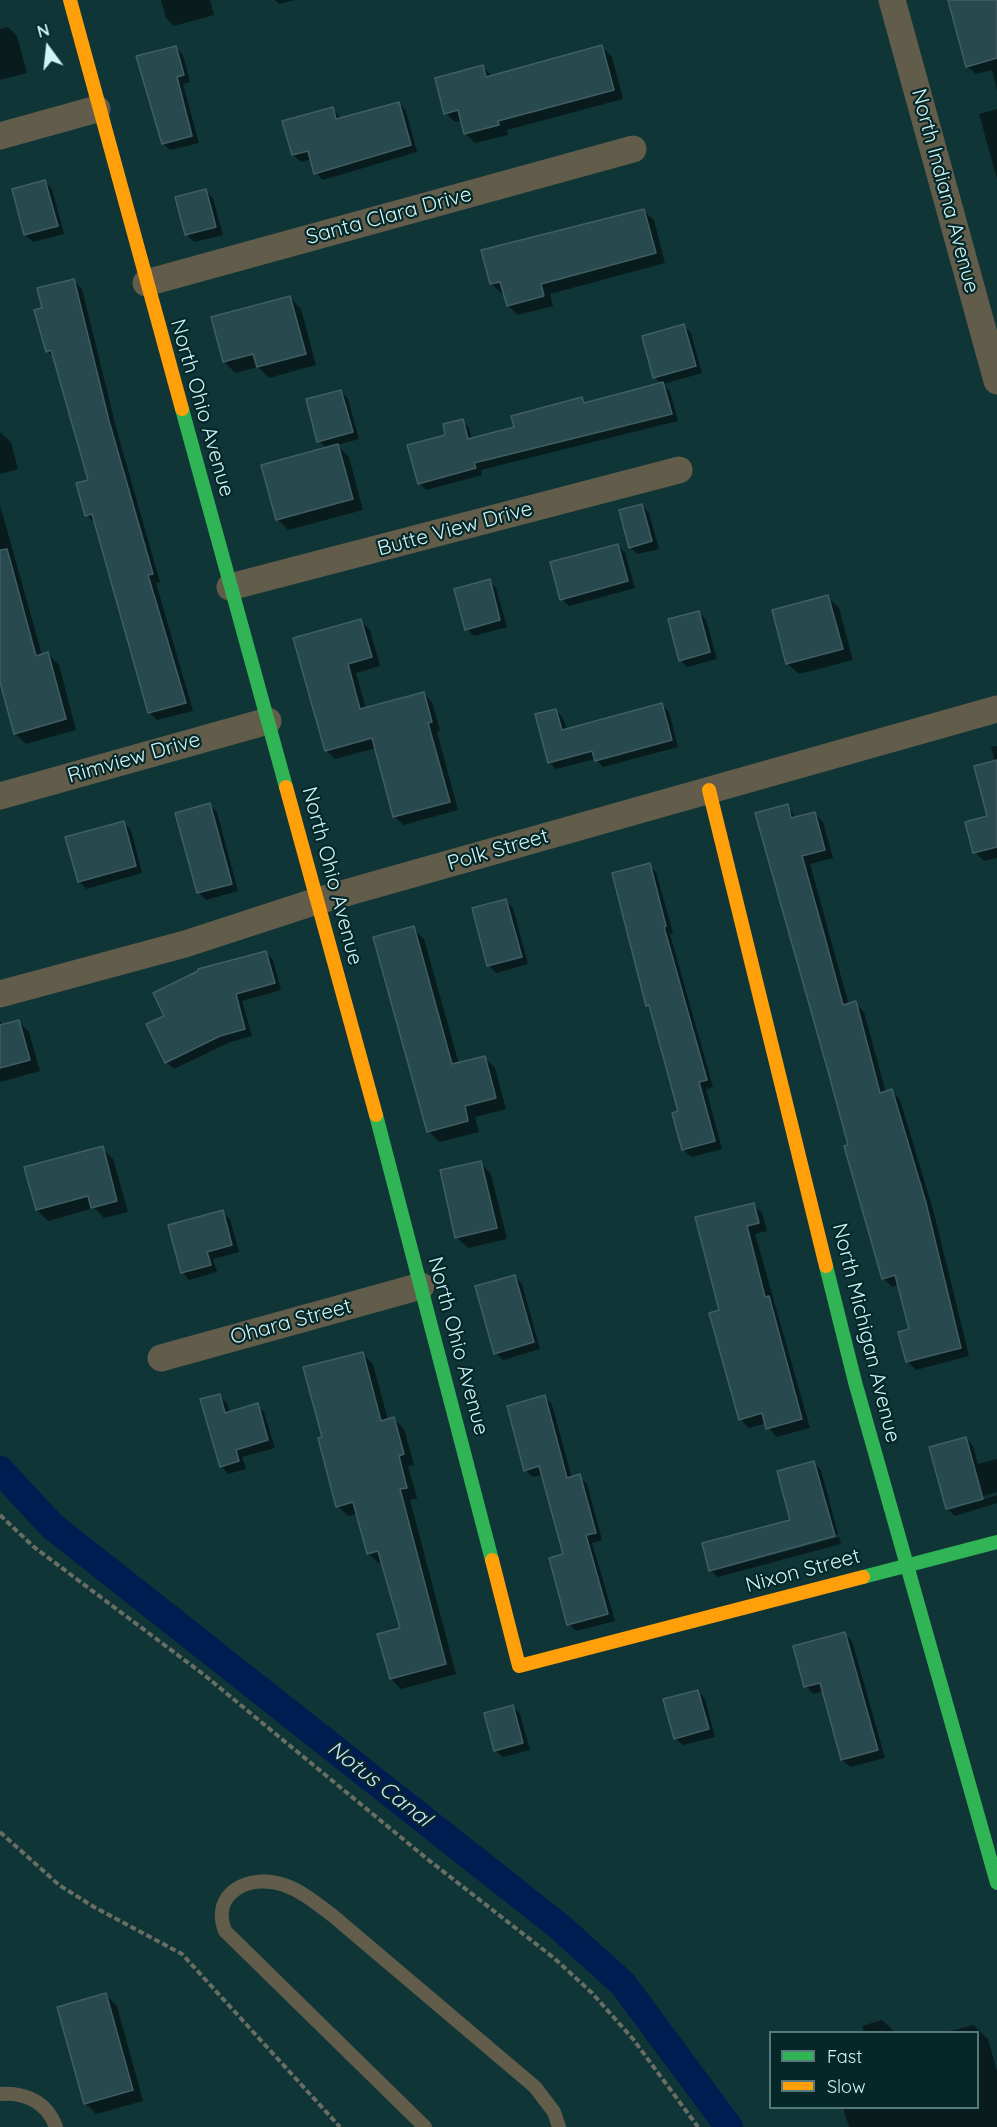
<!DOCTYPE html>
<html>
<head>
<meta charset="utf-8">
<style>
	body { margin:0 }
	#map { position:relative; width:997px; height:2127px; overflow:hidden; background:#103537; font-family:Quicksand,sans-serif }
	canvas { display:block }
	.legend { position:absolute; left:769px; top:2031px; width:210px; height:78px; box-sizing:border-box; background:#052728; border:2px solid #56797a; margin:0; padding:8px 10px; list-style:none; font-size:18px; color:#d0f5f6 }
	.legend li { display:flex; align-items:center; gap:12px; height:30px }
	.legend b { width:30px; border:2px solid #56797a }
	.north { position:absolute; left:18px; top:18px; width:60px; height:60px; -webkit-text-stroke:4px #052728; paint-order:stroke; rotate:345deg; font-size:16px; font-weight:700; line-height:24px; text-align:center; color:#d0f5f6 }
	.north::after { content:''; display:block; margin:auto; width:21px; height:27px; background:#d0f5f6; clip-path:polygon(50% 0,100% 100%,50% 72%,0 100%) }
</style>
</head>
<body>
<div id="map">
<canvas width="997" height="2127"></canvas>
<ul class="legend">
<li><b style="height:8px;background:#30b455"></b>Fast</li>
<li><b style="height:8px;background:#ff9f0a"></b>Slow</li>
</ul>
<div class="north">N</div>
</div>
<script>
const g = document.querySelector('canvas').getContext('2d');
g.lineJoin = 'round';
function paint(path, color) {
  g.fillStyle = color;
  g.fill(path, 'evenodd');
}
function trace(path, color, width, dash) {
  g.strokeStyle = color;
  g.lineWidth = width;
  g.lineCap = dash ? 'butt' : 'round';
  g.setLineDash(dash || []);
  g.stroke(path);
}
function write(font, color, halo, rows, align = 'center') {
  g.font = font + ' Quicksand,sans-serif';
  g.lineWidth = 4.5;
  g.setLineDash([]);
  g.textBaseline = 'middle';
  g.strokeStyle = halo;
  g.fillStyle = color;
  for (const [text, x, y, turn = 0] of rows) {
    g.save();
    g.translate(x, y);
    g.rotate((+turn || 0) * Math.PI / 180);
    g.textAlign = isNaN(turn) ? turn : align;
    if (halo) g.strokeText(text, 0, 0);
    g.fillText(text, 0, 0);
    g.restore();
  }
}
paint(new Path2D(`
	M 161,0 L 210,0 L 214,15 L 174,26 L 166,18 Z
	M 275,0 L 295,0 L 279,4 Z
	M 949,0 L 997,0 L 997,90 L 992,70 L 976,74 L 967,66 Z
	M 8,27 L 17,36 L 27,73 L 0,80 L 0,29 Z
	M 175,47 L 183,55 L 190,82 L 183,84 L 199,143 L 170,150 L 163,143 Z
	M 602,47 L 612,57 L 623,99 L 507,130 L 508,135 L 475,143 L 466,134 L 462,121 L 455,122 L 446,113 L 483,67 L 492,76 Z
	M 399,103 L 406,111 L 417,152 L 323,180 L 316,173 L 312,159 L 301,162 L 293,155 L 333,109 L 341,119 Z
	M 997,109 L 997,179 L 979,114 Z
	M 45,182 L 52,189 L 64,234 L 33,242 L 25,235 Z
	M 206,191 L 213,198 L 223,235 L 194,242 L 187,235 L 177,198 Z
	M 644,211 L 654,220 L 665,263 L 550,294 L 553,306 L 518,315 L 508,306 L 505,292 L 501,293 L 491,283 Z
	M 74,281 L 82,289 L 117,431 L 160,582 L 156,583 L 193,711 L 157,720 L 149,712 L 95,523 L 87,515 L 90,481 L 56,360 L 47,351 Z
	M 290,298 L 301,309 L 316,365 L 269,378 L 258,367 L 235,373 L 224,361 Z
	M 684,326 L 691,333 L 702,373 L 663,384 L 670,391 L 678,421 L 481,470 L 482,475 L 426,490 L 419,483 L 447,436 L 462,421 L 469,428 L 472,439 L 516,428 L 582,399 L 587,404 L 662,384 L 654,377 Z
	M 341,391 L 348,399 L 359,439 L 337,445 L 349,457 L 363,510 L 288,530 L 277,519 L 327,449 L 319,441 Z
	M 0,432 L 11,442 L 18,469 L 0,474 Z
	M 0,505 L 42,655 L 48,654 L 59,665 L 76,730 L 26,744 L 15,733 L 0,676 Z
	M 642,505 L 649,513 L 659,549 L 637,554 L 630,547 Z
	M 618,545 L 625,553 L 635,588 L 569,606 L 562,599 Z
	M 489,581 L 496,588 L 507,627 L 474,636 L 467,629 Z
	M 828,597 L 839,608 L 853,660 L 799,674 L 787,663 Z
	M 699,612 L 706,620 L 717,659 L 687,667 L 680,660 Z
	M 361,621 L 370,630 L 380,666 L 356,673 L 366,709 L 423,693 L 432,702 L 440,731 L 437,732 L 458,810 L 403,825 L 394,816 L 376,748 L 335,759 L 326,750 L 295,639 Z
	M 662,705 L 669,712 L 678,747 L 603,767 L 595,759 L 556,769 L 549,762 L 556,710 L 563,718 L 567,730 Z
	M 997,746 L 997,858 L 984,861 L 975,852 L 989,817 L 995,762 L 991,747 Z
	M 210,805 L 217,812 L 238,891 L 206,900 L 198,892 Z
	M 787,806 L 797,819 L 815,814 L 823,822 L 833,858 L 810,864 L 833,948 L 849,1005 L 855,1003 L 864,1012 L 886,1093 L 892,1091 L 900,1100 L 934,1213 L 969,1356 L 916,1370 L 907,1361 L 911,1330 L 899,1285 L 892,1287 L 883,1278 L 850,1146 Z
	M 124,823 L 131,830 L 142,873 L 86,889 L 79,881 Z
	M 649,865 L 656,872 L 673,933 L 670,934 L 713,1087 L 706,1089 L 722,1149 L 691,1157 L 683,1149 L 680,1112 L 652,1010 L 648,1006 L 614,874 Z
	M 506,901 L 513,908 L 528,964 L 496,973 L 489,965 Z
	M 413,928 L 424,939 L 459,1064 L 484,1057 L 495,1068 L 506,1109 L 475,1117 L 479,1132 L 440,1142 L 428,1131 Z
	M 266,953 L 273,960 L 281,990 L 242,1001 L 252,1036 L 228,1043 L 174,1069 L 166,1062 Z
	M 0,1020 L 2,1026 L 18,1021 L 29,1032 L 40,1071 L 0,1082 Z
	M 102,1148 L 113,1159 L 128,1212 L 104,1218 L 94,1208 L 48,1221 L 37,1210 Z
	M 480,1162 L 491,1174 L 507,1239 L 468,1248 L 456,1237 Z
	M 753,1204 L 762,1213 L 767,1231 L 755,1234 L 810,1428 L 776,1437 L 766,1423 L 749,1428 L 740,1419 L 720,1311 Z
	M 222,1212 L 230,1219 L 239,1252 L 213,1259 L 217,1272 L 189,1280 L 182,1272 Z
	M 515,1277 L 522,1284 L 540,1349 L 503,1360 L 496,1353 Z
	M 362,1353 L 373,1364 L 388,1420 L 394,1419 L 404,1429 L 414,1465 L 408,1466 L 417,1498 L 410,1500 L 456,1674 L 401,1689 L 391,1679 L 401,1629 L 382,1562 L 378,1563 L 368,1553 L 357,1514 L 348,1516 L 338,1506 L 324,1438 Z
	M 219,1395 L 227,1403 L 230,1413 L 257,1405 L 264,1412 L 275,1448 L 242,1457 L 246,1469 L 228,1474 L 221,1466 Z
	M 545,1397 L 552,1405 L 572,1478 L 579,1476 L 587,1484 L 602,1540 L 592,1543 L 615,1621 L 576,1631 L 569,1624 L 565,1555 L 543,1474 L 533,1477 L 525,1470 Z
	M 966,1438 L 973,1446 L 978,1464 L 997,1459 L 997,1492 L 950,1506 L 950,1510 L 997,1495 L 997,1503 L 955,1516 L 947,1508 Z
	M 814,1463 L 821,1470 L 838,1534 L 713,1568 L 713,1571 L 839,1537 L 841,1544 L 718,1577 L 710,1570 L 704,1544 L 792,1521 L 779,1472 Z
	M 845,1634 L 852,1641 L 885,1758 L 850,1767 L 842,1760 L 824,1691 L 813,1694 L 806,1686 Z
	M 698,1691 L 705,1699 L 715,1737 L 683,1745 L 675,1738 Z
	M 512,1706 L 520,1714 L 530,1750 L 503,1757 L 495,1750 Z
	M 106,1995 L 117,2006 L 143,2101 L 96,2114 L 85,2103 Z
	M 882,2020 L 895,2032 L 864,2032 L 862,2026 Z
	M 973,2025 L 988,2039 L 997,2071 L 997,2127 L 849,2127 L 843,2108 L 978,2108 L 978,2032 L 947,2032 Z`), '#0007');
trace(new Path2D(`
	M 0,1470 L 52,1526 L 560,1927 L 623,1984 L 729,2127`), '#011c50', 28);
const building = new Path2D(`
	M 948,0 L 997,0 L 997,58 L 966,67 Z
	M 602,45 L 614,90 L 498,121 L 499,125 L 464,134 L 458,110 L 444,114 L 435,78 L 483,65 L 486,77 Z
	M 176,46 L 184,75 L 177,77 L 192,136 L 162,144 L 136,56 Z
	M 399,102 L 411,145 L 314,174 L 308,151 L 292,155 L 282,121 L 333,107 L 336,119 Z
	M 45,180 L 58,226 L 24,235 L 12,189 Z
	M 206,189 L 216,227 L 185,235 L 175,197 Z
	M 644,209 L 656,253 L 541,284 L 544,296 L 507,306 L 500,282 L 490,284 L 481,250 Z
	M 74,279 L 109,421 L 153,574 L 148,575 L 186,703 L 148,713 L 92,514 L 85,516 L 76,483 L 88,480 L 51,350 L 46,352 L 34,310 L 42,308 L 37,288 Z
	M 290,296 L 306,354 L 257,367 L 253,354 L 223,362 L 211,317 Z
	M 684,324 L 696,366 L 653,378 L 642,336 Z
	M 663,382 L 672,414 L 474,463 L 476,468 L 418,484 L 407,445 L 445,435 L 443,424 L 463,419 L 468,439 L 514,427 L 511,416 L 582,397 L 584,403 Z
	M 341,390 L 353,432 L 317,442 L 306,399 Z
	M 338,444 L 353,499 L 276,520 L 261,465 Z
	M 642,504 L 652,541 L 629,548 L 619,510 Z
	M 618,544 L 628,581 L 560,600 L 550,562 Z
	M 7,549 L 36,656 L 48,652 L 66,719 L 14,734 L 0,682 L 0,550 Z
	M 490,579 L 500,620 L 465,630 L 454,589 Z
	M 828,595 L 843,649 L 786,664 L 772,610 Z
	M 699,611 L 710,652 L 679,661 L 668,619 Z
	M 361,619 L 372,657 L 348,664 L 360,709 L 424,692 L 432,722 L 428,723 L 450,802 L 393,817 L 372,738 L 325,751 L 293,638 Z
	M 662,703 L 672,740 L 595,761 L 592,751 L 548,763 L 535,714 L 556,709 L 562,730 Z
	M 997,760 L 997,847 L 973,853 L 965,822 L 987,816 L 974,766 Z
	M 210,803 L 232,884 L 197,893 L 175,813 Z
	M 788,804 L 791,818 L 815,812 L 825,850 L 802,856 L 825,938 L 843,1005 L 856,1001 L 880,1093 L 892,1089 L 926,1203 L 961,1348 L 906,1362 L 898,1332 L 909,1329 L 895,1275 L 882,1279 L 844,1146 L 848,1145 L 828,1071 L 755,813 Z
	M 124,821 L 136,866 L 78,882 L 65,837 Z
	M 650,863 L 666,926 L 664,927 L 707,1080 L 699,1082 L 715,1141 L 682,1150 L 672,1113 L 678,1111 L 649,1005 L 646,1006 L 612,873 Z
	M 506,899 L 522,957 L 487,966 L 472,908 Z
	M 414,926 L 452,1064 L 485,1056 L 496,1098 L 465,1106 L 468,1121 L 427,1132 L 373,937 Z
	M 266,951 L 275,983 L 236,994 L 245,1029 L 220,1036 L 165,1063 L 146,1024 L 164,1016 L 153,993 L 198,971 L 198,969 Z
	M 19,1020 L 30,1060 L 0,1068 L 0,1025 Z
	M 103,1146 L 117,1201 L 91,1208 L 88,1196 L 36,1210 L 24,1167 Z
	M 481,1161 L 497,1228 L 455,1238 L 440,1170 Z
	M 754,1203 L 759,1223 L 747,1226 L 765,1297 L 769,1296 L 802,1419 L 766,1429 L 762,1413 L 739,1420 L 709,1313 L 719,1310 L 695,1217 Z
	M 223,1210 L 232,1245 L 207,1252 L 211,1265 L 181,1273 L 168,1225 Z
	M 515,1275 L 534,1342 L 494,1354 L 475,1286 Z
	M 363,1352 L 381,1421 L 394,1417 L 404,1454 L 399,1456 L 407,1488 L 400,1489 L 446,1664 L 390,1679 L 377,1634 L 400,1628 L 378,1551 L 367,1554 L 353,1502 L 336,1507 L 318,1438 L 322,1437 L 303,1367 Z
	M 220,1394 L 225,1413 L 258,1403 L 268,1440 L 236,1450 L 239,1461 L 220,1467 L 200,1399 Z
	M 545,1395 L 567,1478 L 580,1474 L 596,1533 L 586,1535 L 608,1614 L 567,1625 L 549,1558 L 563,1554 L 539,1466 L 524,1471 L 507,1406 Z
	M 966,1437 L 983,1499 L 946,1509 L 929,1447 Z
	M 814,1461 L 835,1536 L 709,1571 L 702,1543 L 790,1520 L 777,1471 Z
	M 845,1632 L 878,1750 L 841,1760 L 820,1683 L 804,1687 L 793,1646 Z
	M 698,1690 L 709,1729 L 674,1739 L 663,1699 Z
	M 513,1705 L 523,1743 L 494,1751 L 484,1713 Z
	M 106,1993 L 133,2090 L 84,2104 L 57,2007 Z`);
paint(building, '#28494e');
trace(building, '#405e63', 1.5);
trace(new Path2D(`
	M 0,1515 L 34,1547 L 203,1674 L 426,1858 L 554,1958 L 592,1993 L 633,2039 L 698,2127
	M 0,1832 L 59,1885 L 94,1907 L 182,1954 L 340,2127`), '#686e63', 4, [6, 3]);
trace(new Path2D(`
	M 0,2094 C 25,2092 47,2102 56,2127
	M 425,2127 L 225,1931 C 210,1892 251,1873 284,1885 C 302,1891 317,1904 332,1915 L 535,2087 L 554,2112 L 559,2127`), '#625d4b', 14);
trace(new Path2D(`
	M 892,0 L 997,381
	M 0,136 L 97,109
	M 146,283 L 633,149
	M 230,587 L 679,470
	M 0,796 L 268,721
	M 0,994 L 185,944 L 317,901 L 997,709
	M 161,1358 L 421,1286`), '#625d4b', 27);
trace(new Path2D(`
	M 182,409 L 286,787
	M 376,1115 L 492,1560
	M 826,1266 L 855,1382 L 997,1883
	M 863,1577 L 997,1542`), '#30b455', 14);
trace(new Path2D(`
	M 70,0 L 182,409
	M 286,787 L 376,1115
	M 709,790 L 826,1266
	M 492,1560 L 519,1666 L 863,1577`), '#ff9f0a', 14);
write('21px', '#d0f5f6', '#052728', [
	["North Indiana Avenue",945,191,75],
	["Santa Clara Drive",389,216,-15],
	["North Ohio Avenue",202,408,74],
	["Butte View Drive",455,529,-15],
	["Rimview Drive",134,758,-16],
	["Polk Street",498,850,-16],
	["North Ohio Avenue",332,876,75],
	["Ohara Street",291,1322,-15],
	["North Michigan Avenue",866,1333,76],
	["North Ohio Avenue",458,1346,75],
	["Nixon Street",803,1571,-15]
]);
write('italic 22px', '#d3e1f7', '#052728', [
	["Notus Canal",379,1784,38]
]);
</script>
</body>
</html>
